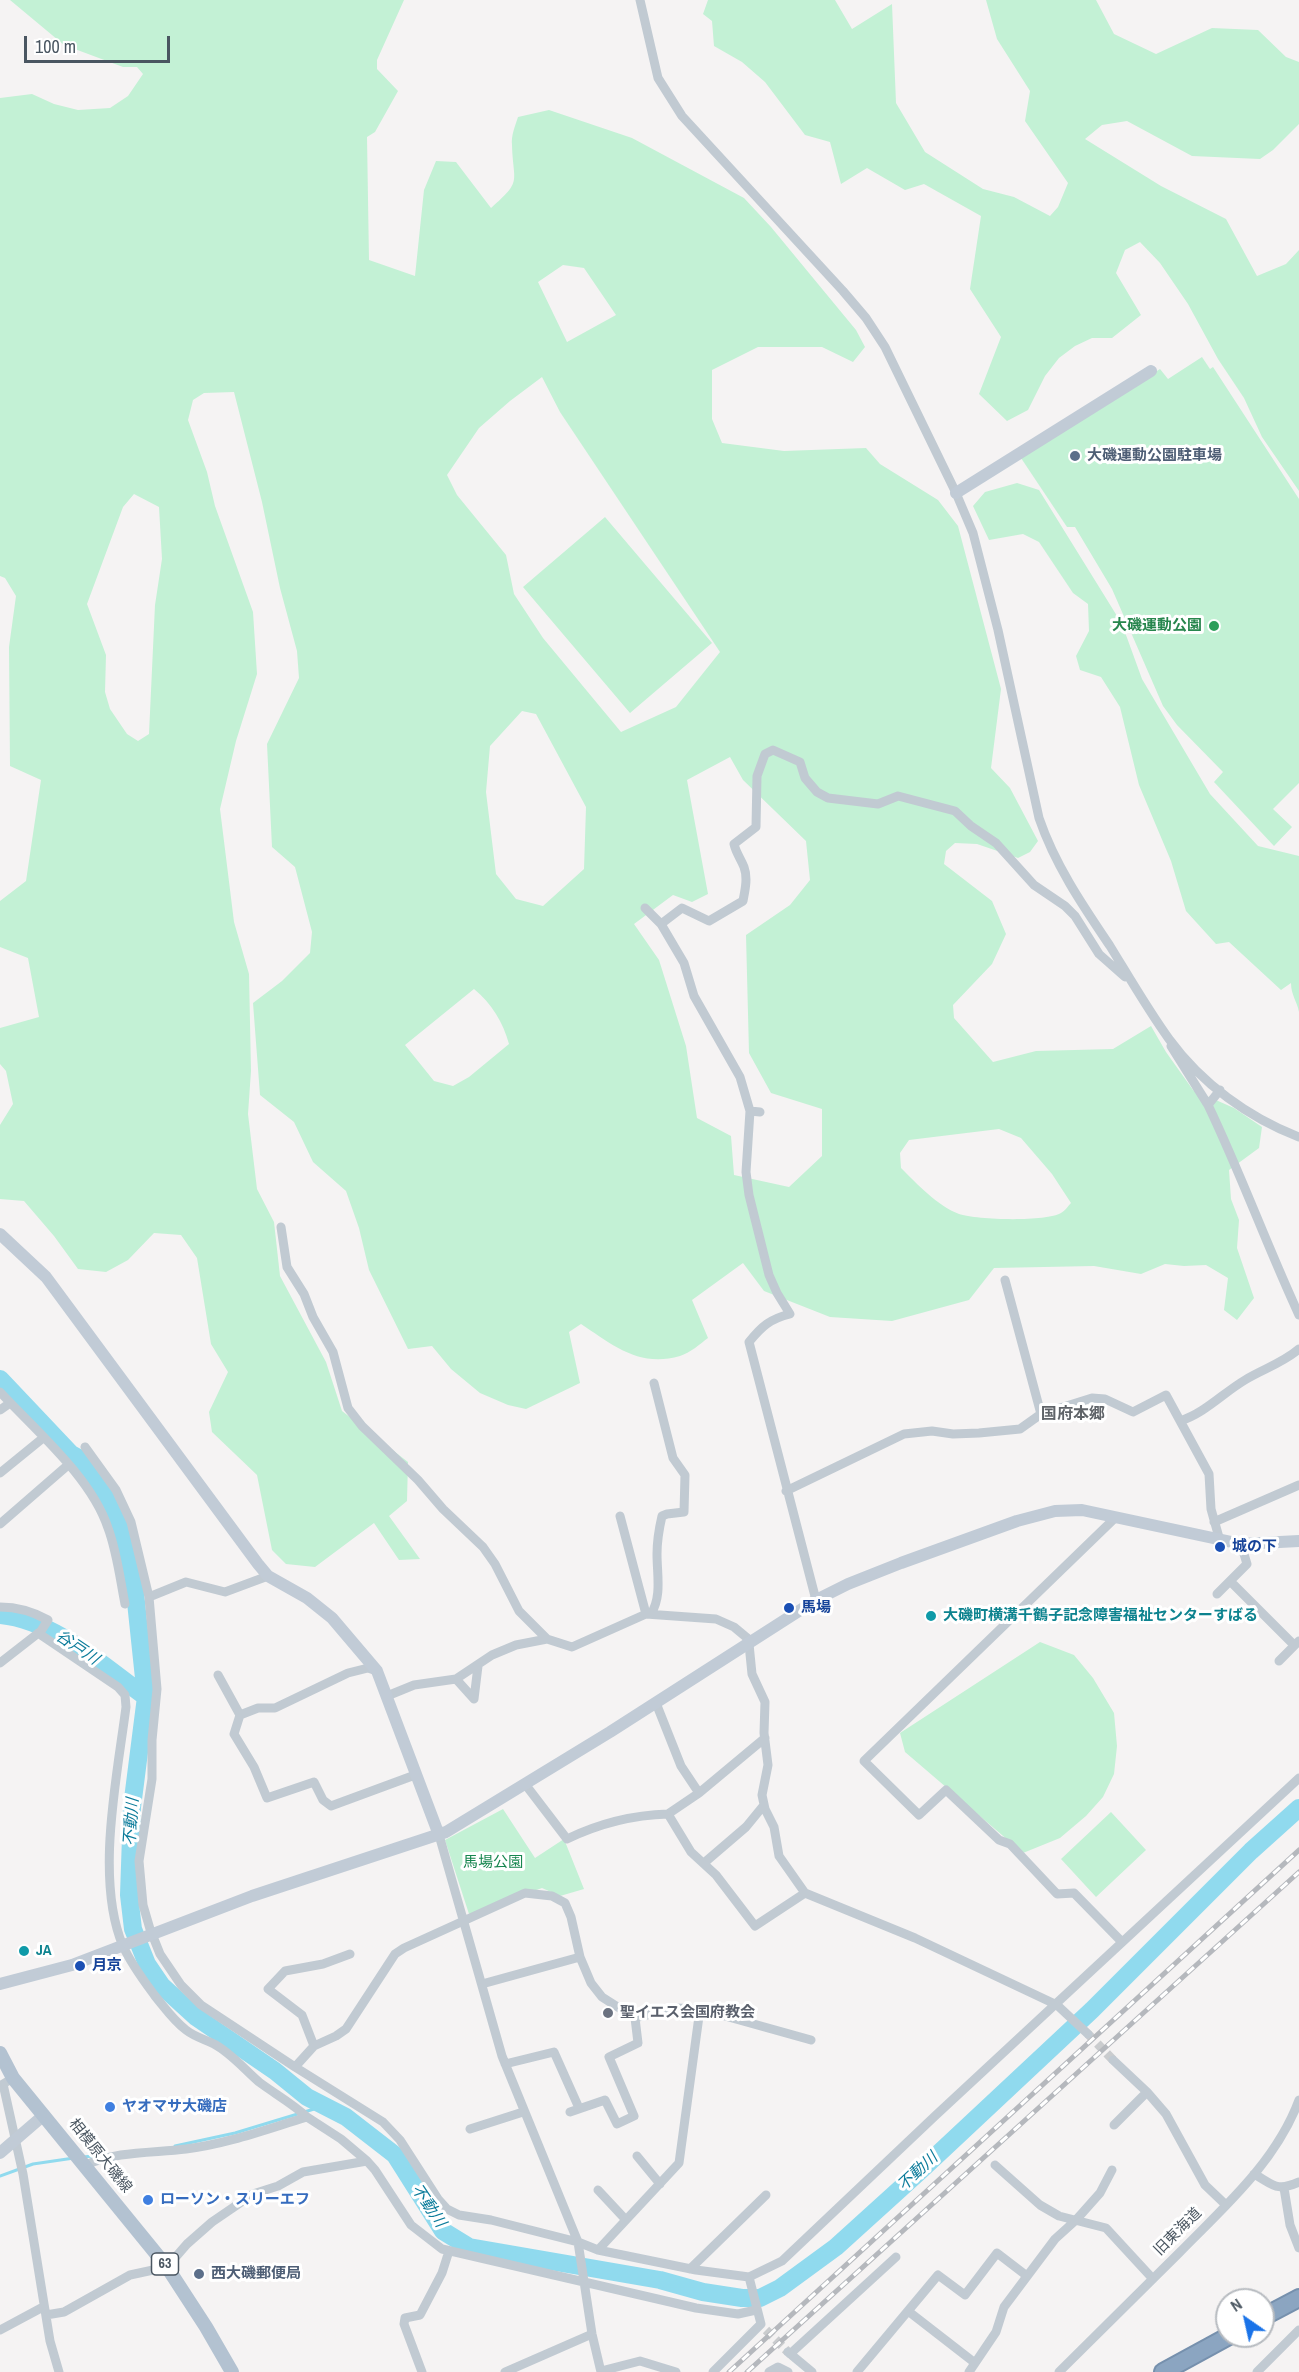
<!DOCTYPE html>
<html>
<head>
<meta charset="utf-8">
<style>
	body { margin:0 }
	#map { position:relative; width:1299px; height:2372px; overflow:hidden; background:#f5f3f3; font-family:"Archivo Narrow",sans-serif }
	canvas { display:block }
	.north { position:absolute; left:1215px; top:2288px; width:60px; height:60px; box-sizing:border-box; background:#fff; border:2px solid #b7bbc0; border-radius:50%; rotate:326deg; font-size:16px; font-weight:700; line-height:24px; text-align:center; color:#4a5661 }
	.north::after { content:''; display:block; margin:auto; width:21px; height:27px; background:#1a73e8; clip-path:polygon(50% 0,100% 100%,50% 72%,0 100%) }
	.scale { position:absolute; left:24px; top:36px; width:146px; height:27px; box-sizing:border-box; border:3px solid #4a5661; border-top:0; padding-left:8px; font-size:18px; line-height:21px; white-space:nowrap; color:#4a5661; -webkit-text-stroke:4px #fff; paint-order:stroke }
</style>
</head>
<body>
<div id="map">
<canvas width="1299" height="2372"></canvas>
<div class="north">N</div>
<div class="scale">100 m</div>
</div>
<script>
const g = document.querySelector('canvas').getContext('2d');
g.lineJoin = 'round';
function paint(path, color) {
  g.fillStyle = color;
  g.fill(path, 'evenodd');
}
function trace(path, color, width, dash) {
  g.strokeStyle = color;
  g.lineWidth = width;
  g.lineCap = dash ? 'butt' : 'round';
  g.setLineDash(dash || []);
  g.stroke(path);
}
function write(font, color, halo, rows, align = 'center') {
  g.font = font + ' "Archivo Narrow","Noto Sans JP",sans-serif';
  g.lineWidth = 6;
  g.setLineDash([]);
  g.textBaseline = 'middle';
  g.strokeStyle = halo;
  g.fillStyle = color;
  for (const [text, x, y, turn = 0] of rows) {
    g.save();
    g.translate(x, y);
    g.rotate((+turn || 0) * Math.PI / 180);
    g.textAlign = isNaN(turn) ? turn : align;
    if (halo) g.strokeText(text, 0, 0);
    g.fillText(text, 0, 0);
    g.restore();
  }
}
paint(new Path2D(`
	M 10,0 L 404,0 L 377,60 L 377,69 L 398,91 L 375,132 L 367,137 L 369,260 L 415,276 L 424,190 L 436,161 L 456,162 L 491,208 C 523,180 513,183 512,145 C 511,136 515,126 518,117 L 549,110 L 632,138 L 744,198 L 771,227 L 856,330 L 865,347 L 853,362 L 822,347 L 758,347 L 712,370 L 712,419 L 722,443 L 784,451 L 866,448 L 880,464 L 938,500 L 958,526 L 1001,689 L 991,768 L 1010,788 L 1038,841 L 1030,852 L 1018,858 L 977,844 L 955,843 L 946,851 L 944,864 L 992,901 L 1006,934 L 992,964 L 953,1005 L 954,1018 L 993,1062 L 1036,1051 L 1113,1049 L 1151,1026 L 1166,1052 L 1193,1090 L 1234,1108 L 1262,1127 L 1259,1148 L 1229,1170 L 1231,1199 L 1239,1220 L 1237,1248 L 1254,1298 L 1237,1320 L 1224,1310 L 1228,1278 L 1206,1265 L 1184,1266 L 1165,1264 L 1141,1274 L 1094,1266 L 994,1268 L 969,1300 L 892,1321 L 830,1317 L 764,1291 L 743,1263 L 692,1300 L 708,1338 C 700,1344 690,1353 680,1356 C 639,1368 613,1345 581,1324 L 569,1332 L 580,1383 L 526,1409 L 508,1405 L 480,1393 L 451,1369 L 432,1346 L 408,1349 L 369,1270 L 359,1228 L 346,1191 L 313,1162 L 294,1122 L 260,1095 L 253,1003 L 282,981 L 310,953 L 312,932 L 295,867 L 272,847 L 267,744 L 299,678 L 297,651 L 280,588 L 262,502 L 234,392 L 204,393 L 193,400 L 188,420 L 207,472 L 215,506 L 253,612 L 257,674 L 236,741 L 220,809 L 234,922 L 249,974 L 251,1071 L 248,1114 L 257,1189 L 274,1222 L 280,1276 L 326,1362 L 342,1411 L 408,1462 L 407,1501 L 389,1516 L 420,1559 L 399,1560 L 374,1523 L 315,1567 L 286,1564 L 272,1550 L 257,1475 L 212,1432 L 209,1412 L 228,1372 L 211,1344 L 197,1258 L 181,1235 L 154,1233 L 128,1260 L 106,1272 L 78,1269 L 54,1236 L 24,1201 L 0,1199 L 0,1125 L 13,1104 L 6,1071 L 0,1064 L 0,1028 L 39,1017 L 28,958 L 0,947 L 0,901 L 26,881 L 41,780 L 10,766 L 9,647 L 16,596 L 5,578 L 0,576 L 0,98 L 32,94 L 54,104 L 78,110 L 110,108 L 128,96 L 143,74 L 137,67 L 123,67 L 64,45 ZM 563,265 L 584,268 L 616,315 L 567,342 L 538,282 ZM 542,377 L 560,412 L 720,652 L 676,707 L 621,732 L 543,638 L 514,594 L 506,555 L 457,495 L 447,475 L 479,428 L 510,401 ZM 134,494 L 159,507 L 162,559 L 155,605 L 149,734 L 138,741 L 127,734 L 110,709 L 105,692 L 106,655 L 87,604 L 123,507 ZM 522,711 L 536,714 L 586,807 L 584,869 L 543,906 L 516,899 L 496,874 L 486,792 L 490,746 ZM 730,757 L 743,780 L 806,841 L 810,880 L 790,905 L 746,935 L 749,1053 L 771,1093 L 822,1109 L 822,1156 L 789,1187 L 734,1175 L 731,1136 L 697,1118 L 686,1046 L 659,960 L 634,924 L 673,895 L 692,902 L 708,894 L 687,780 ZM 474,989 C 492,1004 503,1022 509,1044 L 469,1077 L 453,1086 L 434,1081 L 405,1045 ZM 999,1129 L 1021,1138 L 1052,1174 L 1071,1203 C 1068,1206 1065,1211 1061,1213 C 1046,1222 976,1220 959,1214 C 938,1206 917,1184 901,1168 L 900,1153 L 909,1140 Z
	M 708,0 L 835,0 L 852,29 L 892,4 L 896,103 L 925,152 L 983,189 L 1014,197 L 1050,216 L 1058,207 L 1068,183 L 1025,121 L 1030,91 L 997,39 L 986,0 L 1096,0 L 1114,34 L 1156,54 L 1212,28 L 1258,30 L 1286,57 L 1299,62 L 1299,124 L 1273,150 L 1260,159 L 1192,156 L 1127,121 L 1102,125 L 1085,139 L 1161,186 L 1226,219 L 1257,276 L 1286,264 L 1299,250 L 1299,491 L 1262,437 L 1244,398 L 1218,359 L 1188,304 L 1160,263 L 1140,242 L 1125,250 L 1116,273 L 1141,315 L 1112,338 L 1092,338 L 1075,346 L 1059,358 L 1045,376 L 1028,410 L 1007,421 L 979,394 L 1001,337 L 970,289 L 981,216 L 924,184 L 905,190 L 867,168 L 841,184 L 830,142 L 805,135 L 765,82 L 742,62 L 714,46 L 712,21 L 703,14 Z
	M 1202,357 L 1210,369 L 1213,367 L 1299,499 L 1299,783 L 1273,809 L 1292,827 L 1274,846 L 1214,782 L 1223,772 L 1177,725 L 1163,706 L 1112,589 L 1075,527 L 1067,527 L 1021,458 L 1160,369 L 1168,379 Z
	M 1017,483 L 1039,490 L 1122,624 L 1142,679 L 1210,794 L 1258,846 L 1299,856 L 1299,1012 C 1297,1001 1291,995 1291,983 L 1281,990 L 1229,942 L 1216,944 L 1186,911 L 1171,861 L 1139,785 L 1120,707 L 1101,677 L 1080,670 L 1076,656 L 1089,631 L 1088,604 L 1073,593 L 1039,542 L 1023,534 L 989,540 L 973,506 L 985,492 Z
	M 605,517 L 712,643 L 630,713 L 523,587 Z
	M 1040,1642 L 1074,1655 L 1093,1678 L 1114,1713 L 1117,1746 L 1114,1774 L 1103,1797 L 1086,1816 L 1060,1838 L 1023,1853 L 905,1752 L 900,1733 Z
	M 503,1809 L 535,1858 L 564,1839 L 584,1889 L 560,1896 L 542,1888 L 469,1914 L 445,1840 Z
	M 1111,1812 L 1146,1850 L 1096,1897 L 1061,1859 Z`), '#c3f1d5');
trace(new Path2D(`
	M 175,2146 L 235,2133 L 324,2106
	M 83,2157 L 103,2155
	M 0,2176 L 33,2164 L 74,2158`), '#90daee', 3);
trace(new Path2D(`
	M 0,1379 L 71,1454 L 82,1460 L 105,1496 L 121,1526 L 134,1583 L 146,1697 L 132,1807 L 129,1895 L 133,1929 L 147,1964 L 162,1986 L 196,2017 L 275,2071 L 307,2097 L 346,2117 L 395,2155 L 443,2231 L 469,2247 L 660,2280 L 703,2292 L 742,2298 L 760,2298 L 780,2288 L 836,2247 L 921,2170 L 1092,2010 L 1251,1851 L 1299,1808
	M 0,1615 C 54,1620 103,1666 146,1697`), '#90daee', 18);
trace(new Path2D(`
	M 1088,2034 L 1113,2060
	M 766,2330 L 788,2352`), '#caccce', 9, [9, 4.5]);
const highway = new Path2D(`
	M 1263,2317 L 1299,2298
	M 1163,2372 L 1229,2336`);
trace(highway, '#7690ad', 20);
trace(new Path2D(`
	M 640,0 L 658,78 L 682,116 L 843,291 L 866,318 L 885,347 L 956,493 L 973,533 L 998,630 L 1039,818 C 1055,865 1083,906 1110,946 C 1129,977 1148,1010 1169,1039 C 1201,1083 1249,1118 1299,1137
	M 645,908 L 661,924 L 684,963 L 694,996 L 740,1077 L 750,1111
	M 661,924 L 682,908 L 709,921 L 743,901 C 745,890 748,878 744,867 C 741,859 736,853 734,844 L 756,827 L 757,776 L 765,754 L 773,750 L 800,762 L 805,778 L 817,792 L 828,798 L 878,804 L 898,796 L 955,811 L 971,826 L 996,843 L 1034,885 L 1065,906 L 1075,916 L 1099,954 L 1125,977
	M 1171,1046 L 1208,1105
	M 1220,1090 L 1208,1105 C 1241,1174 1267,1246 1299,1315
	M 760,1112 L 750,1111 L 746,1172 L 749,1195 L 769,1275 L 777,1293 L 790,1314 C 770,1319 762,1326 749,1342 L 816,1600
	M 281,1227 L 287,1267 L 304,1294 L 313,1317 L 333,1352 L 348,1408 L 362,1426 L 418,1480 L 443,1509 L 483,1547 L 495,1564 L 519,1611 L 547,1639
	M 1005,1280 L 1041,1414
	M 0,1392 C 36,1431 91,1477 108,1528 C 117,1552 120,1579 125,1604
	M 0,1410 L 10,1403
	M 1180,1421 C 1205,1413 1223,1393 1245,1380 C 1263,1369 1283,1363 1299,1349
	M 85,1447 L 116,1490 L 131,1522 L 149,1597 L 157,1689 L 152,1740 L 152,1779 L 139,1861 L 143,1905 L 150,1929 L 160,1954 L 181,1985 L 201,2005 L 295,2067 L 383,2122 L 400,2140 L 438,2199 L 447,2209 L 459,2215 L 491,2220 L 578,2242 L 598,2250 L 696,2270 L 749,2277 L 782,2261 L 935,2116 L 1299,1778
	M 0,1473 L 43,1438
	M 786,1491 L 904,1434 L 932,1431 L 953,1434 L 979,1433 L 1020,1429 L 1041,1414 L 1092,1398 L 1105,1399 L 1133,1412 L 1166,1395 L 1209,1474 L 1211,1509 L 1220,1541
	M 620,1516 L 646,1614
	M 1116,1517 L 864,1761 L 919,1815 L 946,1790 L 999,1840 L 1010,1844 L 1057,1894 L 1074,1893 L 1122,1942
	M 1214,1522 L 1299,1485
	M 0,1524 L 68,1465
	M 1230,1581 L 1294,1645
	M 1217,1594 L 1247,1564 L 1241,1544
	M 149,1597 L 186,1582 L 225,1592 L 268,1576
	M 0,1607 C 18,1607 32,1611 48,1620 L 41,1631 L 0,1663
	M 651,1614 C 662,1596 657,1575 657,1554 C 657,1541 659,1529 662,1516 L 667,1514 L 684,1512 L 685,1475 L 673,1458 L 654,1383
	M 38,1633 L 118,1687 L 125,1695 L 126,1707 C 117,1777 95,1880 123,1946 C 131,1964 144,1981 155,1996 C 165,2008 173,2020 186,2030 C 195,2037 204,2039 214,2044 C 231,2053 244,2069 259,2082 C 275,2094 292,2103 307,2117 C 267,2129 227,2144 186,2149 C 153,2153 116,2151 86,2165
	M 749,1644 L 752,1674 L 765,1702 L 764,1733 L 768,1765 L 762,1795 L 765,1809 L 774,1827 L 779,1856 L 805,1893
	M 1279,1661 L 1299,1641
	M 218,1675 L 240,1715 L 234,1734 L 254,1767 L 267,1798 L 314,1782 L 323,1800 L 331,1806 L 415,1775
	M 456,1679 L 474,1699
	M 387,1696 L 414,1685 L 456,1679 L 492,1655 L 516,1645 L 547,1639 L 572,1647 L 646,1614 L 716,1619 L 734,1627 L 752,1642
	M 474,1699 L 478,1666
	M 656,1703 L 681,1766 L 699,1793 L 668,1814
	M 240,1715 L 258,1708 L 275,1708 L 348,1673 L 368,1668 L 377,1671
	M 525,1784 L 567,1839 C 598,1824 633,1815 668,1814 L 691,1852 L 716,1875 L 755,1926 L 805,1893 L 915,1938 L 1057,2005 L 1088,2034
	M 699,1793 L 765,1738
	M 439,1835 L 502,2056 L 578,2242 L 592,2334 L 601,2372
	M 704,1863 L 746,1827 L 764,1805
	M 482,1984 L 580,1957 L 591,1983 L 602,1997 L 635,2018 L 676,2008 L 700,2009
	M 314,2046 L 302,2015 L 268,1989 L 285,1971 L 323,1964 L 350,1954
	M 1113,2060 L 1147,2092 L 1166,2114 L 1205,2185 L 1226,2205
	M 505,2064 L 554,2052 L 579,2108
	M 295,2067 L 314,2046 L 336,2036 L 346,2029 L 395,1954 L 404,1948 L 525,1893 L 552,1896 L 565,1903 L 571,1917 L 580,1957
	M 13,2078 L 3,2084 L 23,2174 L 50,2341 L 59,2372
	M 570,2112 L 605,2100 L 617,2124 L 634,2116 L 609,2057 L 638,2043 L 635,2018
	M 307,2117 L 341,2139 L 367,2161
	M 1114,2125 L 1147,2092
	M 470,2129 L 523,2112
	M 637,2156 L 660,2184
	M 995,2165 L 1040,2205 L 1059,2216 L 1106,2228 L 1153,2279
	M 1254,2174 C 1274,2185 1276,2192 1299,2182
	M 1284,2188 L 1290,2225 L 1299,2248
	M 598,2190 L 626,2220
	M 598,2250 L 679,2163 L 700,2009 L 811,2040
	M 690,2269 L 766,2195
	M 908,2311 L 975,2363
	M 46,2315 L 64,2312 L 130,2275 L 167,2267 L 187,2244 L 212,2222 L 253,2194 L 278,2186 L 303,2172 L 367,2161 L 375,2170 L 411,2225 L 442,2249 L 696,2308 L 738,2314 L 756,2310
	M 0,2330 L 43,2307
	M 788,2352 L 812,2372
	M 790,2354 L 896,2257
	M 601,2371 L 640,2361 L 676,2372
	M 422,2372 L 404,2324 L 405,2318 L 420,2315 L 442,2273 L 449,2251
	M 505,2372 L 592,2334
	M 713,2372 L 761,2324 L 749,2277
	M 769,2372 L 778,2367 L 788,2372
	M 857,2372 L 938,2275 L 965,2295 L 997,2253 L 1027,2276
	M 969,2372 L 996,2332 L 1004,2307 L 1055,2239 L 1076,2220 L 1100,2193 L 1112,2170
	M 1059,2372 C 1099,2332 1139,2293 1179,2253 C 1224,2207 1276,2162 1299,2100
	M 1257,2372 L 1299,2330`), '#c1cad2', 9);
trace(new Path2D(`
	M 956,493 L 1151,371
	M 0,1234 L 46,1277 L 258,1564 L 268,1576 L 307,1598 L 332,1618 L 377,1671 L 439,1835
	M 0,1984 L 72,1965 L 252,1896 L 446,1832 L 610,1732 L 816,1600 L 848,1584 L 901,1563 L 1017,1521 L 1055,1511 L 1082,1510 L 1241,1544 L 1299,1541
	M 0,2153 L 44,2115`), '#c1cbd6', 12);
trace(new Path2D(`
	M 0,2053 L 13,2078 L 167,2267 L 206,2327 L 232,2372`), '#b3c2d1', 14);
trace(highway, '#8ba5c1', 16);
const rail = new Path2D(`
	M 729,2372 L 1299,1850
	M 747,2372 L 1299,1872`);
trace(rail, '#b5b8bd', 5);
trace(rail, '#fff', 3, [9]);
for (const [x, y, r, color] of [
	[1075,456,6,"#5c6f8a"],
	[1214,626,6,"#2e9e5b"],
	[1220,1547,6,"#1a4fb4"],
	[789,1608,6,"#1a4fb4"],
	[931,1616,6,"#0f9aa8"],
	[24,1951,6,"#0f9aa8"],
	[80,1966,6,"#1a4fb4"],
	[608,2013,6,"#6b7280"],
	[110,2107,6,"#3f7fe0"],
	[148,2200,6,"#3f7fe0"],
	[199,2274,6,"#5c6f8a"]
]) {
  const dot = new Path2D();
  dot.arc(x, y, r, 0, 2 * Math.PI);
  g.fillStyle = color;
  g.fill(dot);
  trace(dot, '#fff', 2);
}
for (const [x, y, w] of [
	[165,2264,27]
]) {
  const box = new Path2D();
  box.roundRect(x - w / 2, y - 11, w, 22, 4.5);
  g.fillStyle = '#fff';
  g.fill(box);
  trace(box, '#4a5661', 1.5);
}
write('bold 14px', '#4a5661', null, [
	["63",165,2264]
]);
write('bold 15px', '#4e5e75', '#fff', [
	["大磯運動公園駐車場",1087,456],
	["西大磯郵便局",211,2274]
], 'left');
write('bold 15px', '#27864d', '#fff', [
	["大磯運動公園",1202,626]
], 'right');
write('bold 15px', '#164399', '#fff', [
	["城の下",1232,1547],
	["馬場",801,1608],
	["月京",92,1966]
], 'left');
write('bold 15px', '#0d838f', '#fff', [
	["大磯町横溝千鶴子記念障害福祉センターすばる",943,1616],
	["JA",36,1951]
], 'left');
write('15px', '#17864f', '#fff', [
	["馬場公園",493,1863]
]);
write('bold 15px', '#5b616d', '#fff', [
	["聖イエス会国府教会",620,2013]
], 'left');
write('bold 15px', '#366cbe', '#fff', [
	["ヤオマサ大磯店",122,2107],
	["ローソン・スリーエフ",160,2200]
], 'left');
write('15px', '#4a5661', '#fff', [
	["相模原大磯線",100,2156,51],
	["旧東海道",1178,2232,-45]
]);
write('bold 16px', '#5f6368', '#fff', [
	["国府本郷",1073,1415]
]);
write('italic 16px', '#0c7c9b', '#fff', [
	["谷戸川",77,1648,34],
	["不動川",132,1822,-86],
	["不動川",918,2172,-43],
	["不動川",428,2206,56]
]);
</script>
</body>
</html>
